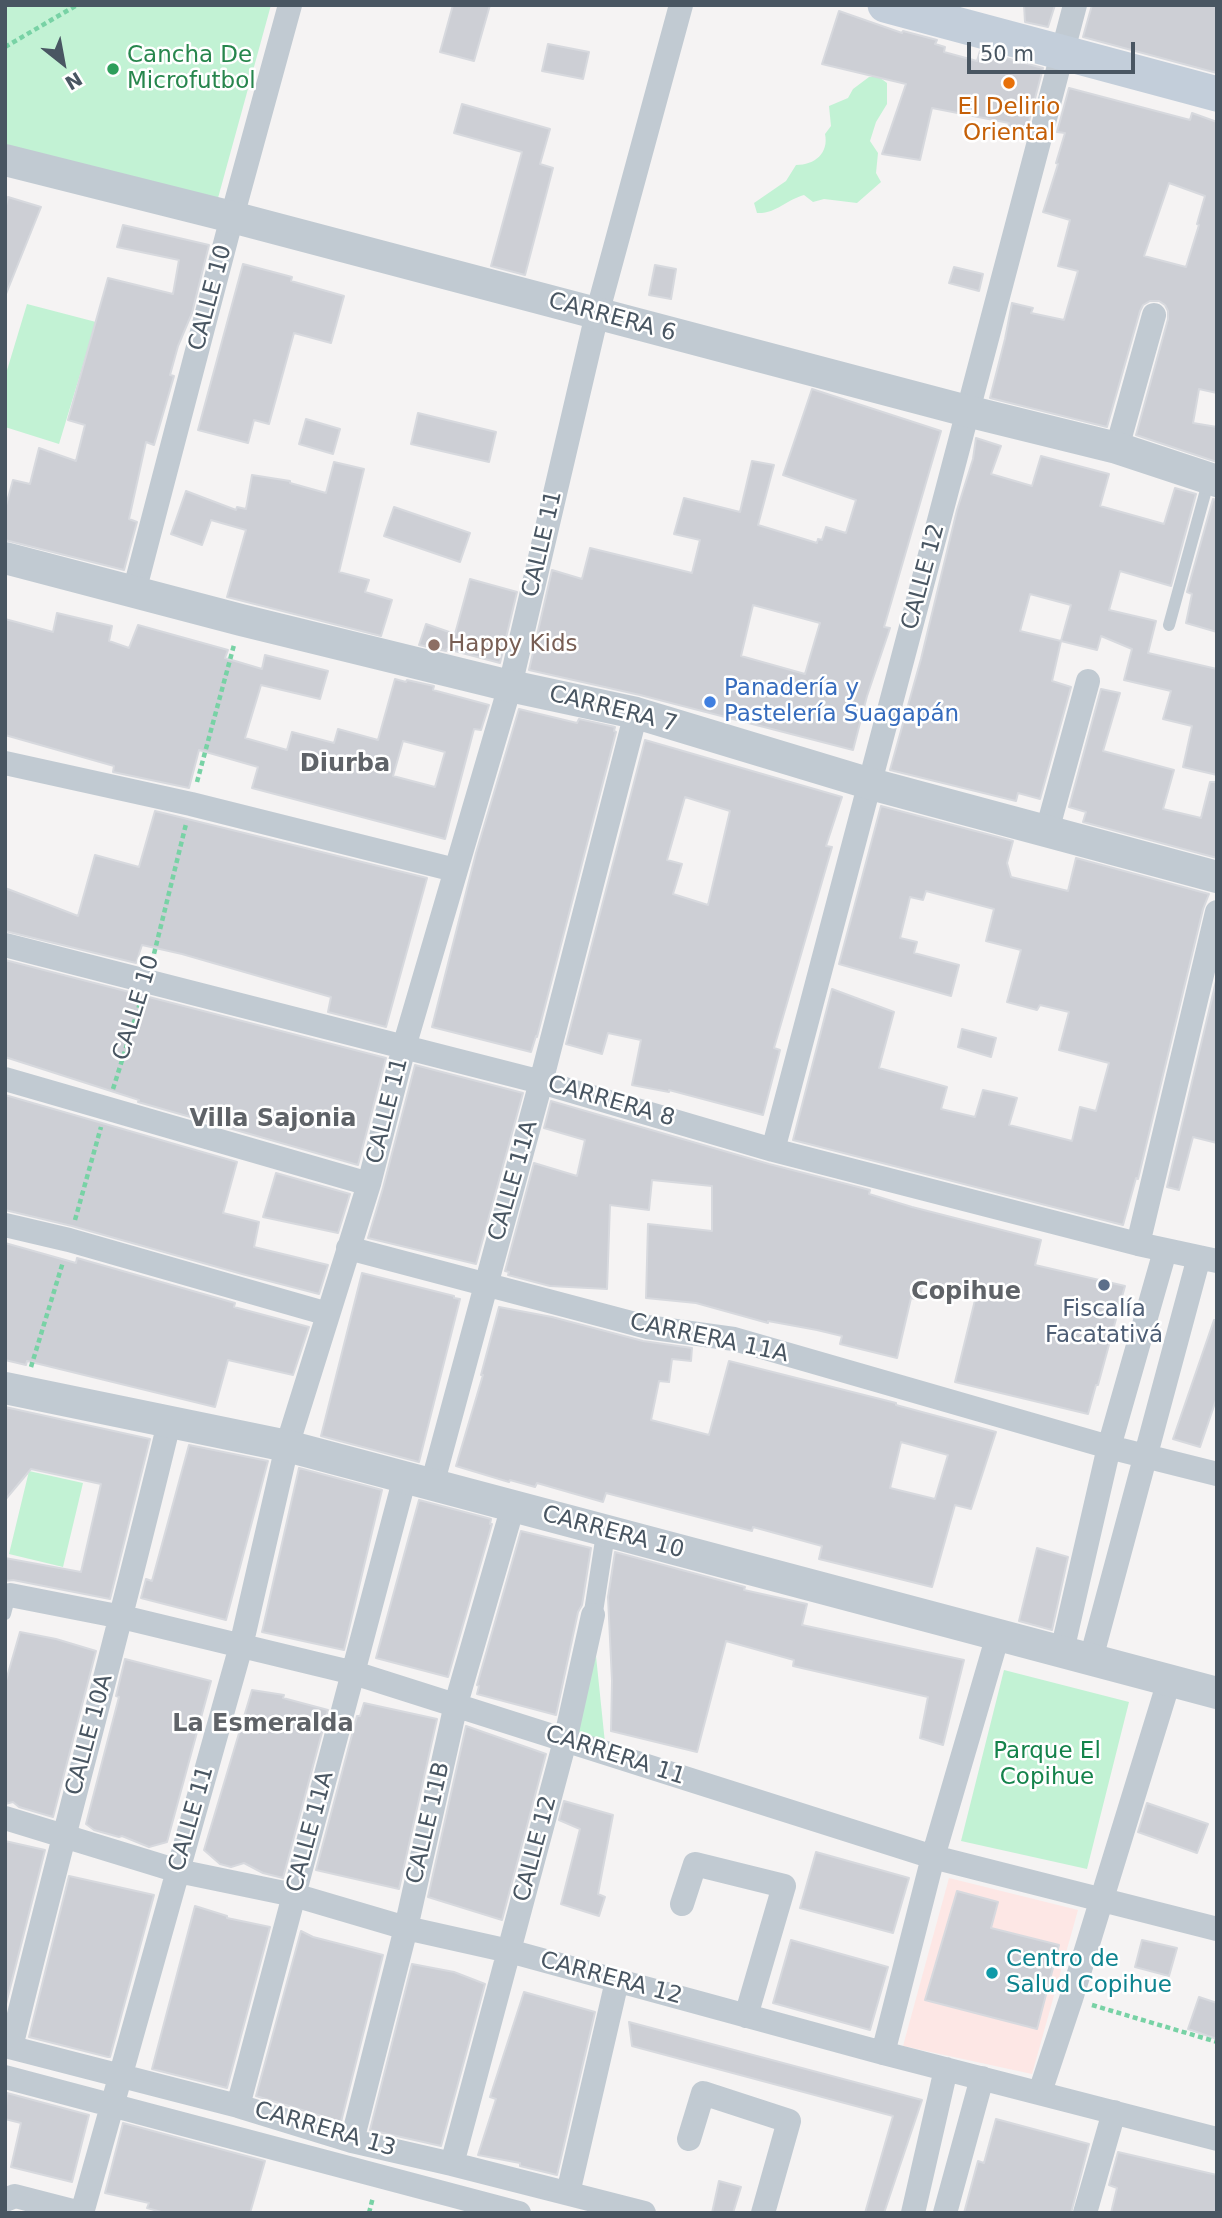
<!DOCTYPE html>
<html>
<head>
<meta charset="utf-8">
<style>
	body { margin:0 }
	#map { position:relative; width:1222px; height:2218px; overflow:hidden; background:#f5f3f3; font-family:"DejaVu Sans",sans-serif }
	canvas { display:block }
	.frame { position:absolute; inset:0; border:7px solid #495662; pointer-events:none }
	.north { position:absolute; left:28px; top:28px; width:70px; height:70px; -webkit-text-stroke:5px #fff; paint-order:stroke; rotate:149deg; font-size:19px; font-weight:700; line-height:28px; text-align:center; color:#495662 }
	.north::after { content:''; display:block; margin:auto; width:24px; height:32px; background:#495662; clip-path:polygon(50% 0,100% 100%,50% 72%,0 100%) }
	.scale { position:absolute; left:967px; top:42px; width:168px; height:32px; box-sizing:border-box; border:4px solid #495662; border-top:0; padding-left:9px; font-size:21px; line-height:24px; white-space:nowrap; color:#495662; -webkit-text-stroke:5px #fff; paint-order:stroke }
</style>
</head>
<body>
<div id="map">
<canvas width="1222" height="2218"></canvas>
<div class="frame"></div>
<div class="north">N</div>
<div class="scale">50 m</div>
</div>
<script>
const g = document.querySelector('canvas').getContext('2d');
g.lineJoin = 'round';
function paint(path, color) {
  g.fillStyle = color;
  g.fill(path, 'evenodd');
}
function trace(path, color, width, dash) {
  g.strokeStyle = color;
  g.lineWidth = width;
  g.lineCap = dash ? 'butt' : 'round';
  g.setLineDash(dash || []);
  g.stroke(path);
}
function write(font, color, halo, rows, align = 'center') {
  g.font = font + ' "DejaVu Sans",sans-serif';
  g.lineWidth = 5;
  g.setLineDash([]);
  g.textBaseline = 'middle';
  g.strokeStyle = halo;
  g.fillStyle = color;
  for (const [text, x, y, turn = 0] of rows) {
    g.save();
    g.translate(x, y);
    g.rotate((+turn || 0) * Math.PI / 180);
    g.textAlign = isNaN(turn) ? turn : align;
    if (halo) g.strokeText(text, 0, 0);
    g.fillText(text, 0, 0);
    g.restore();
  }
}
paint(new Path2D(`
	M 949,1878 L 1078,1910 L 1032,2074 L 903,2046 Z`), '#fde7e5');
paint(new Path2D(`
	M 5,5 L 271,5 L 218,198 L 5,151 Z
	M 869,77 L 879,77 L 887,83 L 887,104 L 876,122 L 870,141 L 878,153 L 876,173 L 881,182 L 857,203 L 824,199 L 813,202 L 804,195 C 786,200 776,214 757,213 L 754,203 L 786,181 L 796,165 C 815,165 829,153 825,134 L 831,126 L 829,106 L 848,98 L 853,89 Z
	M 27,304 L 96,322 L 59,444 L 5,427 L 5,377 Z
	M 29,1471 L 83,1483 L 63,1567 L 9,1554 Z
	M 596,1656 L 605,1743 L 573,1735 Z
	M 1004,1670 L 1129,1702 L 1087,1869 L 961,1841 Z`), '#c2f2d4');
const building = new Path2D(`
	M 453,5 L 490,5 L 474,61 L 440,52 Z
	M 1024,5 L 1055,5 L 1048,27 L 1025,22 Z
	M 1092,5 L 1217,5 L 1217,73 L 1083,37 Z
	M 839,11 L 902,33 L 903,31 L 937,40 L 935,44 L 945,47 L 944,52 L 977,61 L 980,51 L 1043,68 L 1027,129 L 1008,127 L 1009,123 L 932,108 L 920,160 L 882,154 L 906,84 L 822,64 Z
	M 548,44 L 589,52 L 583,79 L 542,71 Z
	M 1069,88 L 1190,120 L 1192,113 L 1217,122 L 1217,393 L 1199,389 L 1193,423 L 1217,427 L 1217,462 L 1136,435 L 1168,319 L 1168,311 L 1165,305 L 1159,301 L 1150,301 L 1143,305 L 1140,311 L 1107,427 L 990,398 L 1005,339 L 1012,303 L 1033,308 L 1031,313 L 1064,320 L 1078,271 L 1058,266 L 1070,220 L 1043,212 L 1058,164 L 1056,163 L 1065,133 L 1057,132 ZM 1169,183 L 1205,196 L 1197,224 L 1199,225 L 1186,267 L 1144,256 Z
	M 462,104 L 550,129 L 540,164 L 553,168 L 525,275 L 491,266 L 522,152 L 454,133 Z
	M 8,197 L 41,207 L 6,294 L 5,210 Z
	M 123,225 L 209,245 L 192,313 L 178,346 L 170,375 L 174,376 L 154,445 L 146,442 L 129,519 L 137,522 L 124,570 L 5,540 L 5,509 L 13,480 L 30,484 L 39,448 L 76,461 L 85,425 L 68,420 L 108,278 L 173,294 L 179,260 L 117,247 Z
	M 243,264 L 292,277 L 291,281 L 344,296 L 331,343 L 294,333 L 269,424 L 254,420 L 248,443 L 198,430 Z
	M 655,265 L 676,269 L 671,299 L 649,295 Z
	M 954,267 L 983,274 L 979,291 L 949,283 Z
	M 812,389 L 941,431 L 884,627 L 890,628 L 867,696 L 853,750 L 640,695 L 529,670 L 552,570 L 582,579 L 590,548 L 692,573 L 700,540 L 674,534 L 684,498 L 740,512 L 752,461 L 774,465 L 758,525 L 817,543 L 818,539 L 822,540 L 826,527 L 846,533 L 856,500 L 783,475 ZM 753,605 L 820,623 L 805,674 L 741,656 Z
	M 418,413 L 496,432 L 489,462 L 411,444 Z
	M 306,419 L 340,429 L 333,454 L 299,444 Z
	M 976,438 L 1001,446 L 991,474 L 1032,486 L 1041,456 L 1109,474 L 1100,506 L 1164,524 L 1175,488 L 1196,494 L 1171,586 L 1120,571 L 1109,610 L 1156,621 L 1148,653 L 1217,669 L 1217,775 L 1183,767 L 1192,726 L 1163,719 L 1171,691 L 1124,680 L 1132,649 L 1101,636 L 1097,650 L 1061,641 L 1052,681 L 1071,687 L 1040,799 L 1018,793 L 1016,801 L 890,770 L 921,659 L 957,510 L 973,459 ZM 1030,594 L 1071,605 L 1061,641 L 1020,631 Z
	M 334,462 L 364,469 L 339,572 L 369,580 L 365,592 L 392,600 L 381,636 L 227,597 L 246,530 L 211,520 L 202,545 L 171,534 L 186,491 L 236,510 L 237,507 L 246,509 L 252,475 L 290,481 L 290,483 L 326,493 Z
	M 1213,499 L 1217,500 L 1217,632 L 1186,623 L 1192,594 L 1187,592 Z
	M 394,507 L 470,533 L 460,562 L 384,536 Z
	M 470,579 L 517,592 L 500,663 L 447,649 L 446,651 L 419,645 L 426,624 L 455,634 Z
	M 57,613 L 112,626 L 109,641 L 129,648 L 138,625 L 228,650 L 225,658 L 262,669 L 265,655 L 328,671 L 320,699 L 261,685 L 245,738 L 287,750 L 292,732 L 334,743 L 338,729 L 378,740 L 395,679 L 406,682 L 407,680 L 434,686 L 433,690 L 489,705 L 481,730 L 474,729 L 445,839 L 252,788 L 258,767 L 199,750 L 189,788 L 113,772 L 114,766 L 5,735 L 5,619 L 53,632 ZM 403,741 L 445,752 L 435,787 L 393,776 Z
	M 1101,689 L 1120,693 L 1103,751 L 1174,770 L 1163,809 L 1201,818 L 1210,782 L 1217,782 L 1217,858 L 1083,822 L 1086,812 L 1069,807 Z
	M 519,709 L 577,723 L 579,719 L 615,727 L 614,731 L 616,732 L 537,1037 L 536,1036 L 531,1052 L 432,1027 L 476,853 Z
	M 645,740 L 842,797 L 826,846 L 832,847 L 774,1048 L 780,1050 L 763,1115 L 669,1090 L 669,1092 L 632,1085 L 641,1040 L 608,1033 L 602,1054 L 566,1044 ZM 685,797 L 730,811 L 708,905 L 673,894 L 682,864 L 667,860 Z
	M 881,806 L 1013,841 L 1007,863 L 1011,877 L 1068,891 L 1076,858 L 1209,894 L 1203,909 L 1138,1179 L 1136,1178 L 1123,1225 L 793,1140 L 832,989 L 894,1012 L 879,1068 L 947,1087 L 941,1109 L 975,1117 L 983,1090 L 1001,1094 L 1017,1098 L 1009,1125 L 1072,1141 L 1080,1107 L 1096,1111 L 1109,1063 L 1059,1050 L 1069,1012 L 1040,1005 L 1037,1010 L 1007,1002 L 1021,950 L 986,941 L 994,909 L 926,891 L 923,900 L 910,897 L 900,938 L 917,942 L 914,953 L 959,965 L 951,996 L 839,964 Z
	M 155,811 L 427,878 L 386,1027 L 328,1012 L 331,997 L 182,954 L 142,945 L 136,963 L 5,931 L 5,888 L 78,916 L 95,855 L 139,867 Z
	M 5,960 L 386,1058 L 358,1165 L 138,1102 L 139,1100 L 5,1057 Z
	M 1217,977 L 1217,1143 L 1193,1137 L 1179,1190 L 1167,1187 Z
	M 962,1029 L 996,1038 L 991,1057 L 958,1047 Z
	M 415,1065 L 523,1093 L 476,1264 L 368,1238 L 383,1188 Z
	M 5,1095 L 237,1162 L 223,1213 L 259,1222 L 254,1247 L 328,1265 L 319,1294 L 242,1274 L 72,1226 L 5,1210 Z
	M 551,1101 L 769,1164 L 870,1190 L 869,1194 L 912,1207 L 1041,1240 L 1035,1265 L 1125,1286 L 1098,1385 L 1096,1385 L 1088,1414 L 955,1382 L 976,1296 L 966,1297 L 922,1286 L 920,1300 L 911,1298 L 897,1358 L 840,1344 L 842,1336 L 817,1330 L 768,1321 L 768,1323 L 696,1303 L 646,1298 L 648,1224 L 712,1231 L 712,1186 L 652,1180 L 649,1210 L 610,1205 L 607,1289 L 550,1286 L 508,1275 L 509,1272 L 505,1271 L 534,1163 L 577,1176 L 585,1140 L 544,1128 Z
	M 276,1173 L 350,1194 L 338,1233 L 263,1217 Z
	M 5,1243 L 76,1263 L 77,1258 L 235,1303 L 234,1307 L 309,1327 L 293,1375 L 228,1360 L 215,1407 L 27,1361 L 26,1365 L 5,1360 Z
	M 362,1273 L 454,1296 L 454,1298 L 460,1299 L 419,1462 L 321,1436 Z
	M 499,1307 L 552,1317 L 643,1341 L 692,1348 L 691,1361 L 672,1359 L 669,1382 L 659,1381 L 651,1420 L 709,1435 L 729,1361 L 896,1403 L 896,1405 L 996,1432 L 971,1509 L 955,1505 L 932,1587 L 819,1559 L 822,1546 L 753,1527 L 752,1531 L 606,1493 L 603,1502 L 537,1483 L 535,1487 L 510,1480 L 509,1482 L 456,1466 L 483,1375 L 481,1375 ZM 901,1442 L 948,1455 L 935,1499 L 890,1488 Z
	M 1214,1320 L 1217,1320 L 1217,1397 L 1200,1447 L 1173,1439 Z
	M 5,1407 L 150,1439 L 110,1599 L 13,1580 L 5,1581 L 5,1558 L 81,1572 L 101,1484 L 31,1469 L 5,1500 Z
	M 189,1445 L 268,1461 L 226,1620 L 141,1598 L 146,1579 L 152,1581 Z
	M 299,1468 L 382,1490 L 344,1650 L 262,1632 Z
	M 419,1500 L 491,1519 L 490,1524 L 492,1524 L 448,1677 L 376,1658 Z
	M 521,1531 L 591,1548 L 582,1605 L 578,1612 L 556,1715 L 477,1694 L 479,1686 L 477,1685 Z
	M 1037,1548 L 1068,1557 L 1052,1630 L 1019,1621 Z
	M 615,1552 L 745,1587 L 744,1590 L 807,1604 L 802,1625 L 964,1660 L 943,1745 L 920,1738 L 928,1697 L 793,1666 L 794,1660 L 726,1641 L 697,1752 L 611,1731 L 612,1681 L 608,1597 Z
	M 20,1632 L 56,1639 L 96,1651 L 53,1817 L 19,1807 L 13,1802 L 5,1804 L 5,1684 Z
	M 125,1659 L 211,1681 L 167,1842 L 149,1847 L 122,1836 L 119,1837 L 94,1830 L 86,1824 L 119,1697 L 116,1696 Z
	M 252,1690 L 284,1695 L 283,1698 L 328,1710 L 283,1878 L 263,1873 L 244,1863 L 231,1867 L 220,1864 L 204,1850 Z
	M 364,1703 L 437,1719 L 399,1889 L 316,1870 L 357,1716 L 360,1716 Z
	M 466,1726 L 546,1754 L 502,1920 L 428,1897 Z
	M 564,1801 L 613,1815 L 598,1894 L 605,1897 L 599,1916 L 561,1904 L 580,1829 L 559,1820 Z
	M 1147,1803 L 1208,1824 L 1197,1853 L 1138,1832 Z
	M 5,1841 L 45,1850 L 5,2008 Z
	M 816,1852 L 909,1878 L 893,1933 L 800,1908 Z
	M 69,1876 L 154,1895 L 110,2057 L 108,2057 L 29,2037 Z
	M 957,1891 L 998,1902 L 991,1928 L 1059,1945 L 1037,2029 L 925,2000 Z
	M 195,1906 L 227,1916 L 227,1918 L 270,1927 L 227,2088 L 152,2069 Z
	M 301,1931 L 313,1937 L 383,1955 L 341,2122 L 256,2096 Z
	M 791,1940 L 888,1967 L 870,2030 L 773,2003 Z
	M 1142,1940 L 1177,1948 L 1169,1976 L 1135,1967 Z
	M 412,1964 L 454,1972 L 485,1984 L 441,2146 L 370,2130 Z
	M 524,1992 L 595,2012 L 557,2175 L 520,2166 L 520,2163 L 478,2155 L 496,2099 L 490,2097 Z
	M 1199,1997 L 1217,2003 L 1217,2039 L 1188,2029 Z
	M 629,2022 L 922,2100 L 884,2213 L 865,2213 L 893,2116 L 632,2046 Z
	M 7,2093 L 89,2115 L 72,2182 L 11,2167 L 21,2123 L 5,2119 Z
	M 996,2119 L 1089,2144 L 1071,2213 L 964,2213 L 978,2161 L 984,2163 Z
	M 123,2123 L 265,2161 L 250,2213 L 165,2213 L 147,2208 L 149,2203 L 105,2193 Z
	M 1118,2152 L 1217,2175 L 1217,2213 L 1111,2213 L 1117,2188 L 1109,2185 Z
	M 719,2181 L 741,2187 L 733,2213 L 712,2213 Z`);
paint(building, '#cdcfd5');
trace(building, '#d7d9de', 2);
trace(new Path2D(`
	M 5,47 L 77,5
	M 197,782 L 234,645
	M 152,962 L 186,824
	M 113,1089 L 141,1000
	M 75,1220 L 101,1127
	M 31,1367 L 63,1262
	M 1092,2005 L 1217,2042
	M 369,2213 L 373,2197`), '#78d2a5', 4.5, [5, 3.5]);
trace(new Path2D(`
	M 1169,625 L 1209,479
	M 5,1614 L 10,1595`), '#c1cad2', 12);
trace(new Path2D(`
	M 593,1615 L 606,1531`), '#c1cad2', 19);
trace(new Path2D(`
	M 1117,448 L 1154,315
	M 134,592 L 232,217 L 290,5
	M 5,763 L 191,804 L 455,870
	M 1047,831 L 1088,681
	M 5,945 L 541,1082 L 773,1150 L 1138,1244 L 1217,1261
	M 5,1079 L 369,1184
	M 773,1150 L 1075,5
	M 5,1225 L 69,1240 L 328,1314
	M 1138,1244 L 1217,912
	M 348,1248 L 647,1327 L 734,1339 L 1109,1447 L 1217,1474
	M 432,1485 L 541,1082 L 636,713
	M 10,1595 L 122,1617 L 354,1673 L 933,1857 L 1217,1929
	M 1062,1651 L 1109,1447 L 1165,1251
	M 1091,1659 L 1199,1257
	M 5,1818 L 178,1871 L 294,1895 L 406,1928 L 509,1951 L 883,2053 L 1217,2139
	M 682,1904 L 695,1864 L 784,1886 L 746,2016
	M 5,2046 L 238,2106 L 352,2141 L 452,2164 L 644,2213
	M 11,2047 C 62,1838 119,1631 169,1423
	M 883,2053 L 933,1857 L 998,1635
	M 5,2077 L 519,2213
	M 1040,2092 L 1071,1999 L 1169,1681
	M 238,2106 L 405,1477
	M 689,2139 L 703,2093 L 789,2121 L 763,2213
	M 352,2141 L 406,1928 L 456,1704 L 513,1506
	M 452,2164 L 565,1741 L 593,1615
	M 568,2193 L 617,1981
	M 5,2200 L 15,2196 L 81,2213
	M 82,2213 L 241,1646 L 287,1446 L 369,1184 L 404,1047 L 510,686 L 597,314 L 681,5
	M 913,2213 L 946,2069
	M 945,2213 L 982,2078
	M 1085,2213 L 1114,2112`), '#c1cad2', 24);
trace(new Path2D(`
	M 5,160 L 232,217 L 967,411 L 1117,448 L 1217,481
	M 5,558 L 241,620 L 510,686 L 636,713 L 871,784 L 1217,877
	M 5,1388 L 287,1446 L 1217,1693`), '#c1cad2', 32);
trace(new Path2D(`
	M 885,5 L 1217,94`), '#c3ceda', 35);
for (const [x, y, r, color] of [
	[113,69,7,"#2e9e5b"],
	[1009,83,7,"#e8710a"],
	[434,645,7,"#8d6e63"],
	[710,702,7,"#3f7fe0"],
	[1104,1285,7,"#5c6f8a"],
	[992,1973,7,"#0f9aa8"]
]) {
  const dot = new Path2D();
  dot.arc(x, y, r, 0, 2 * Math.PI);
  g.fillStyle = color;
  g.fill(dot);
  trace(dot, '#fff', 2.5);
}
write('23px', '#27864d', '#fff', [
	["Cancha De",127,56],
	["Microfutbol",127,82]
], 'left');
write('23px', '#c56008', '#fff', [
	["El Delirio",1009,108],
	["Oriental",1009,134]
]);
write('23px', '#495662', '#fff', [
	["CALLE 10",211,298,-75],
	["CARRERA 6",612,318,15],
	["CALLE 11",543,544,-77],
	["CALLE 12",924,577,-75],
	["CARRERA 7",613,710,14],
	["CALLE 10",137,1008,-73],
	["CARRERA 8",611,1102,16],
	["CALLE 11",388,1111,-76],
	["CALLE 11A",514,1181,-74],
	["CARRERA 11A",709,1339,12],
	["CARRERA 10",613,1533,15],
	["CALLE 10A",90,1735,-75],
	["CARRERA 11",615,1756,18],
	["CALLE 11",192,1819,-74],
	["CALLE 11B",429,1823,-77],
	["CALLE 11A",311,1832,-75],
	["CALLE 12",536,1849,-75],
	["CARRERA 12",611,1979,15],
	["CARRERA 13",325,2130,16]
]);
write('23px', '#785e54', '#fff', [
	["Happy Kids",448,645]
], 'left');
write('23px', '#366cbe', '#fff', [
	["Panadería y",724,689],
	["Pastelería Suagapán",724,715]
], 'left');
write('23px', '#4e5e75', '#fff', [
	["Fiscalía",1104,1310],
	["Facatativá",1104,1336]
]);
write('23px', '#14834b', '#fff', [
	["Parque El",1047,1752],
	["Copihue",1047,1778]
]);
write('23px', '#0d838f', '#fff', [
	["Centro de",1006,1960],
	["Salud Copihue",1006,1986]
], 'left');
write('bold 24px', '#5f6368', '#fff', [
	["Diurba",345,765],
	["Villa Sajonia",273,1120],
	["Copihue",966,1293],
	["La Esmeralda",263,1725]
]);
</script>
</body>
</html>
